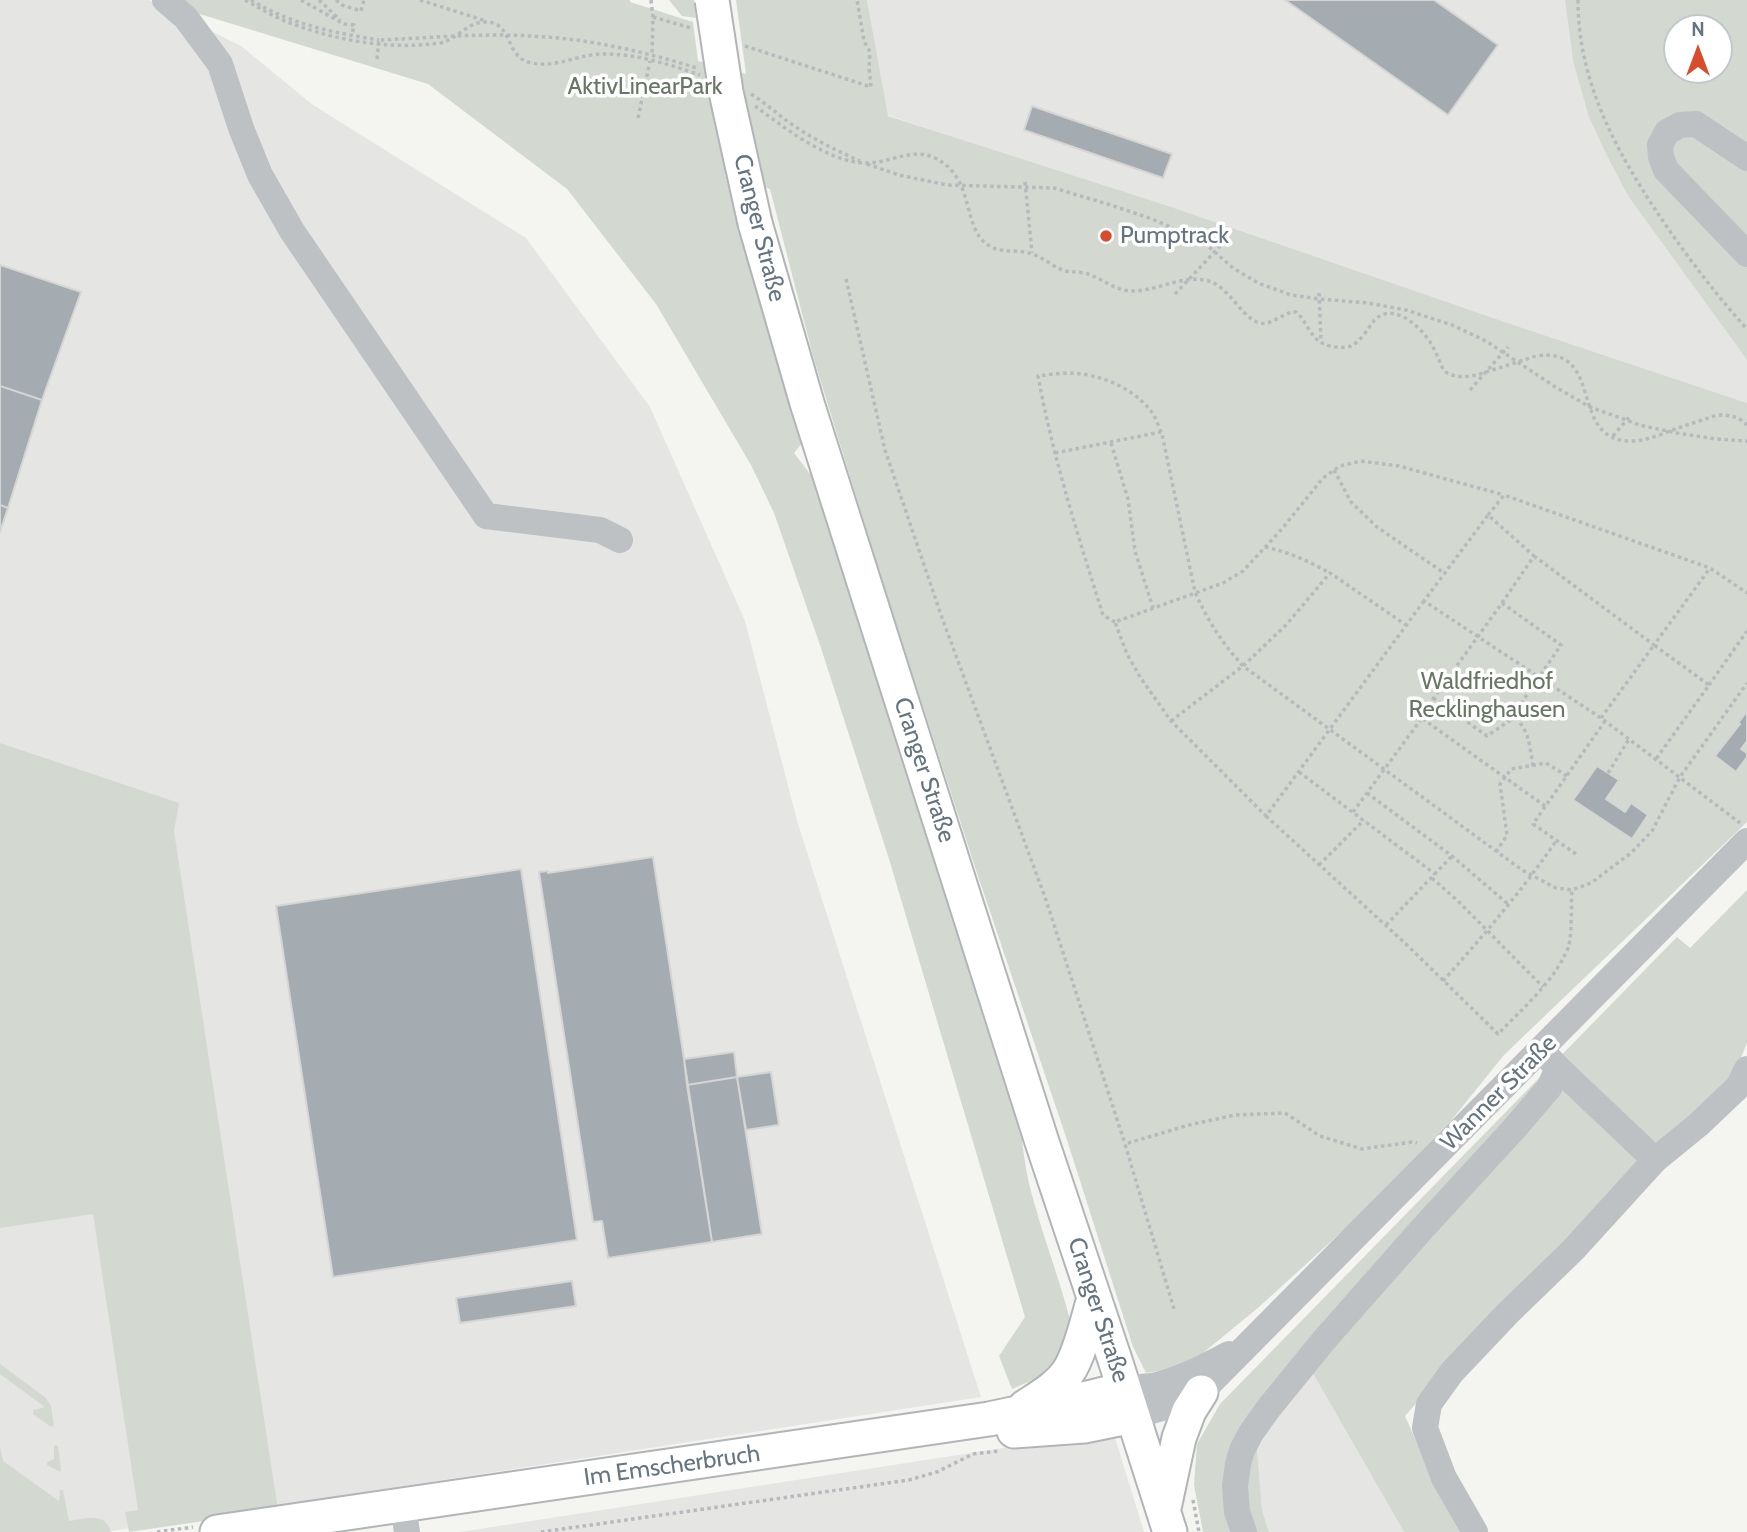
<!DOCTYPE html>
<html>
<head>
<meta charset="utf-8">
<style>
	body { margin:0 }
	#map { position:relative; width:1747px; height:1532px; overflow:hidden; background:#f4f4f0; font-family:Cabin,sans-serif }
	canvas { display:block }
	.north { position:absolute; left:1663px; top:14px; width:70px; height:70px; box-sizing:border-box; background:#fff; border:2px solid #c1c8cc; border-radius:50%; rotate:0deg; font-size:19px; font-weight:700; line-height:28px; text-align:center; color:#657580 }
	.north::after { content:''; display:block; margin:auto; width:24px; height:32px; background:#d84c2c; clip-path:polygon(50% 0,100% 100%,50% 72%,0 100%) }
</style>
</head>
<body>
<div id="map">
<canvas width="1747" height="1532"></canvas>
<div class="north">N</div>
</div>
<script>
const g = document.querySelector('canvas').getContext('2d');
g.lineJoin = 'round';
function paint(path, color) {
  g.fillStyle = color;
  g.fill(path, 'evenodd');
}
function trace(path, color, width, dash) {
  g.strokeStyle = color;
  g.lineWidth = width;
  g.lineCap = dash ? 'butt' : 'round';
  g.setLineDash(dash || []);
  g.stroke(path);
}
function write(font, color, halo, rows, align = 'center') {
  g.font = font + ' Cabin,sans-serif';
  g.lineWidth = 7;
  g.setLineDash([]);
  g.textBaseline = 'middle';
  g.strokeStyle = halo;
  g.fillStyle = color;
  for (const [text, x, y, turn = 0] of rows) {
    g.save();
    g.translate(x, y);
    g.rotate((+turn || 0) * Math.PI / 180);
    g.textAlign = isNaN(turn) ? turn : align;
    if (halo) g.strokeText(text, 0, 0);
    g.fillText(text, 0, 0);
    g.restore();
  }
}
paint(new Path2D(`
	M 0,0 L 149,0 L 241,46 L 313,105 L 526,238 L 650,407 L 745,621 L 798,824 L 981,1397 L 105,1532 L 0,1532 Z
	M 867,0 L 1565,0 L 1573,61 L 1608,158 L 1628,196 L 1747,360 L 1747,403 L 887,115 Z
	M 1311,1370 L 1404,1532 L 1269,1532 L 1262,1510 L 1256,1437 Z
	M 1113,1431 L 1144,1532 L 460,1532 Z`), '#e5e5e4');
paint(new Path2D(`
	M 154,0 L 630,0 L 630,2 L 693,22 L 698,61 L 746,74 L 736,0 L 867,0 L 888,116 L 1165,205 L 1502,321 L 1747,403 L 1747,822 L 1504,1055 L 1450,1122 L 1349,1225 L 1259,1307 L 1203,1353 L 1170,1369 L 1146,1373 L 1133,1347 L 1067,1140 L 975,867 L 882,581 L 813,356 L 770,189 L 725,174 L 742,237 L 804,441 L 794,453 L 820,487 L 1019,1111 C 1022,1142 1025,1173 1034,1202 C 1046,1246 1063,1288 1073,1332 L 1052,1366 L 1037,1378 L 1012,1389 L 999,1356 L 1025,1317 L 889,859 L 821,648 L 774,513 L 751,465 L 656,304 L 567,189 L 428,84 Z
	M 669,0 L 694,0 L 696,18 L 682,16 Z
	M 1565,0 L 1747,0 L 1747,360 L 1628,196 L 1608,158 L 1589,117 L 1573,61 ZM 1677,28 L 1719,28 L 1719,70 L 1677,70 Z
	M 0,743 L 179,803 L 174,831 L 278,1510 L 129,1532 L 125,1512 L 138,1510 L 93,1214 L 0,1228 Z
	M 1747,890 L 1747,1043 L 1730,1084 L 1469,1343 L 1405,1416 L 1430,1473 L 1462,1532 L 1404,1532 L 1311,1370 L 1256,1437 L 1262,1510 L 1269,1532 L 1203,1532 L 1194,1485 L 1197,1444 L 1220,1404 L 1677,937 L 1690,948 Z
	M 0,1364 L 46,1398 L 51,1406 L 54,1426 L 51,1427 L 33,1414 L 33,1410 L 45,1407 L 0,1374 Z
	M 54,1445 L 58,1446 L 61,1469 L 60,1472 L 47,1465 L 47,1462 L 54,1459 Z
	M 0,1447 L 3,1461 L 59,1501 L 60,1490 L 63,1490 L 69,1521 C 85,1519 105,1511 111,1532 L 0,1532 Z`), '#d3d9d0');
const building = new Path2D(`
	M 1285,0 L 1434,0 L 1498,45 L 1448,115 Z
	M 1032,106 L 1172,154 L 1163,178 L 1024,130 Z
	M 0,265 L 81,292 L 42,400 L 0,386 Z
	M 0,386 L 42,400 L 8,508 L 0,505 Z
	M 0,505 L 8,508 L 0,532 Z
	M 1747,711 L 1747,741 L 1741,749 L 1747,753 L 1747,757 L 1736,772 L 1715,756 L 1740,724 L 1738,723 Z
	M 1597,766 L 1619,780 L 1606,799 L 1625,812 L 1631,803 L 1648,815 L 1632,839 L 1573,800 Z
	M 653,857 L 712,1242 L 608,1258 L 602,1221 L 593,1222 L 539,872 L 548,871 L 548,873 Z
	M 521,869 L 577,1240 L 333,1277 L 276,906 Z
	M 734,1052 L 737,1077 L 687,1085 L 684,1059 Z
	M 771,1072 L 779,1125 L 746,1130 L 737,1077 Z
	M 737,1077 L 762,1234 L 712,1242 L 687,1085 Z
	M 572,1281 L 576,1306 L 460,1323 L 456,1298 Z`);
paint(building, '#a4acb1');
trace(building, '#d5d5d3', 2);
const major = new Path2D(`
	M 755,223 L 807,403 L 1041,1139 L 1116,1363 L 1170,1532
	M 1025,1407 C 1040,1397 1058,1387 1068,1372 C 1080,1355 1088,1318 1094,1298
	M 1014,1431 L 1084,1426 L 1133,1416
	M 1164,1508 L 1179,1438 L 1189,1411 L 1201,1392
	M 217,1532 L 989,1419 L 1088,1398 L 1124,1389`);
trace(major, '#b1b5b8', 37);
trace(new Path2D(`
	M 245,0 C 261,9 276,18 293,24 C 338,41 392,50 440,43 C 456,40 467,23 483,22 C 515,20 503,58 532,63 C 555,68 578,55 601,54 C 634,53 668,64 700,75
	M 251,0 C 290,24 334,33 379,40
	M 301,0 L 344,24 L 354,25 L 352,35
	M 319,0 L 340,20
	M 336,0 L 342,5 L 361,11 L 364,0
	M 420,0 L 486,21
	M 651,0 L 653,17 L 652,54
	M 1578,0 C 1578,86 1620,158 1667,227 C 1692,263 1718,297 1747,329
	M 653,17 L 691,28
	M 745,46 L 871,87 L 869,67 L 870,52 L 864,41 L 857,0
	M 377,59 L 379,40 C 428,38 479,33 529,36 C 586,38 642,51 697,68
	M 751,94 C 767,104 780,117 796,127 C 816,141 838,151 860,161
	M 755,106 C 785,128 829,163 867,163 C 890,163 912,147 935,158 C 976,178 961,227 988,245 C 1001,254 1015,249 1029,253 C 1041,256 1051,265 1062,270 C 1070,273 1080,271 1088,274 C 1103,279 1115,291 1132,291 C 1157,291 1179,276 1204,280 C 1231,283 1244,328 1267,323 C 1275,321 1283,315 1291,312 L 1296,312 C 1307,321 1309,337 1324,344 C 1331,347 1343,349 1351,346 C 1360,342 1367,330 1373,322 C 1391,300 1419,325 1430,342 C 1436,351 1439,361 1444,371 C 1454,378 1466,377 1477,375 L 1536,356 C 1607,345 1566,444 1634,441 C 1650,440 1666,432 1681,427 C 1693,423 1705,419 1717,415 C 1730,415 1738,416 1747,425
	M 638,118 L 650,61
	M 867,164 L 899,175 L 947,185 L 1054,188 L 1111,205 L 1152,219 L 1201,240 L 1233,268 L 1258,283 L 1291,295 L 1319,299 L 1368,303 L 1406,310 L 1452,325 L 1486,341 L 1557,388 L 1590,407 L 1626,420 L 1639,425 L 1677,433 L 1716,439 L 1747,441
	M 1025,182 L 1032,253
	M 846,279 L 885,450 L 941,615 L 1046,900 L 1125,1144
	M 1319,293 L 1321,341
	M 1175,294 L 1223,243
	M 1470,390 L 1508,347
	M 1613,436 L 1630,416
	M 1111,443 L 1128,499 L 1135,551 L 1153,608
	M 1055,453 L 1161,432
	M 1334,470 L 1351,502 L 1377,527 L 1444,573
	M 1488,515 L 1504,495 L 1710,568 L 1747,593
	M 1265,547 C 1289,552 1308,561 1330,573
	M 1534,556 L 1654,645 L 1710,568
	M 1424,601 L 1266,816 L 1171,721 L 1140,677 L 1127,654 L 1115,622 L 1223,583 L 1243,571 L 1281,530 L 1323,478 L 1340,466 L 1361,461 L 1399,466 L 1504,495
	M 1502,603 L 1534,556 L 1488,515 L 1424,601 L 1601,718 L 1740,823
	M 1115,622 L 1103,615 C 1078,536 1053,457 1038,376 C 1052,374 1068,372 1082,374 C 1109,378 1137,391 1153,414 C 1157,420 1159,428 1162,434 L 1195,592 C 1209,623 1221,641 1243,666 L 1522,870 L 1556,888 L 1572,890 L 1591,883 L 1631,853 L 1652,831 L 1680,777 L 1747,683
	M 1709,685 L 1747,631
	M 1433,698 L 1487,736 L 1515,717
	M 1601,718 L 1654,645 L 1709,685 L 1656,759
	M 1171,721 L 1243,666 L 1286,625 L 1330,573 L 1406,625
	M 1533,766 C 1529,743 1530,732 1513,715 L 1561,645 L 1502,603 L 1420,717 L 1545,806
	M 1299,772 L 1435,874
	M 1608,773 L 1629,739
	M 1367,793 L 1452,856 L 1509,905
	M 1353,812 L 1422,718
	M 1266,816 L 1406,944 L 1498,1034 C 1522,1009 1558,978 1569,945 C 1572,933 1571,904 1572,890
	M 1496,852 L 1507,835 L 1500,784 L 1511,769 L 1546,763 L 1567,776
	M 1576,854 L 1533,824 L 1605,721
	M 1319,865 L 1364,820
	M 1432,878 L 1459,902 L 1543,987
	M 1386,925 L 1452,856
	M 1443,981 C 1483,936 1522,891 1556,841
	M 1174,1309 L 1125,1144 L 1189,1125 L 1235,1115 L 1285,1113 L 1320,1136 L 1362,1149 L 1412,1142 L 1417,1143
	M 1193,1500 L 1199,1532
	M 157,1532 L 193,1527
	M 541,1532 L 909,1480 L 937,1472 L 973,1454 L 999,1451`), '#b7babc', 3.5, [3.5, 3.5]);
trace(new Path2D(`
	M 165,0 L 186,18 L 220,64 L 241,128 L 260,175 L 292,231 L 486,516 L 600,530 L 620,540
	M 1747,158 L 1696,124 L 1680,125 L 1667,132 L 1660,145 L 1661,157 L 1666,170 L 1747,254
	M 1558,1068 L 1655,1160
	M 1124,1389 C 1135,1387 1147,1387 1157,1385 C 1182,1379 1207,1366 1229,1354
	M 1133,1416 C 1157,1410 1179,1404 1201,1392 L 1747,841
	M 403,1506 L 407,1532
	M 1244,1532 L 1237,1512 L 1235,1486 L 1238,1464 L 1242,1450 L 1251,1433 L 1268,1409 L 1325,1339 L 1422,1229 L 1513,1130 L 1549,1088 L 1558,1068 L 1541,1050
	M 1475,1532 L 1444,1478 L 1425,1428 L 1429,1404 L 1452,1372 L 1507,1314 L 1573,1250 L 1655,1160 L 1698,1125 L 1738,1087 L 1747,1069`), '#bdc1c4', 26);
trace(major, '#fff', 33);
const majorBridge = new Path2D(`
	M 712,0 L 726,92 L 755,223`);
trace(majorBridge, '#b1b5b8', 37, []);
trace(majorBridge, '#fff', 33);
for (const [x, y, r, color] of [
	[1106,236,7,"#d84c2c"]
]) {
  const dot = new Path2D();
  dot.arc(x, y, r, 0, 2 * Math.PI);
  g.fillStyle = color;
  g.fill(dot);
  trace(dot, '#fff', 2.5);
}
write('24px', '#687763', '#fff', [
	["AktivLinearPark",645,87],
	["Waldfriedhof",1487,682],
	["Recklinghausen",1487,710]
]);
write('24px', '#657580', '#fff', [
	["Cranger Straße",759,228,76],
	["Cranger Straße",924,770,72],
	["Wanner Straße",1499,1093,-45],
	["Cranger Straße",1098,1310,72],
	["Im Emscherbruch",672,1466,-8]
]);
write('24px', '#657580', '#fff', [
	["Pumptrack",1120,236]
], 'left');
</script>
</body>
</html>
